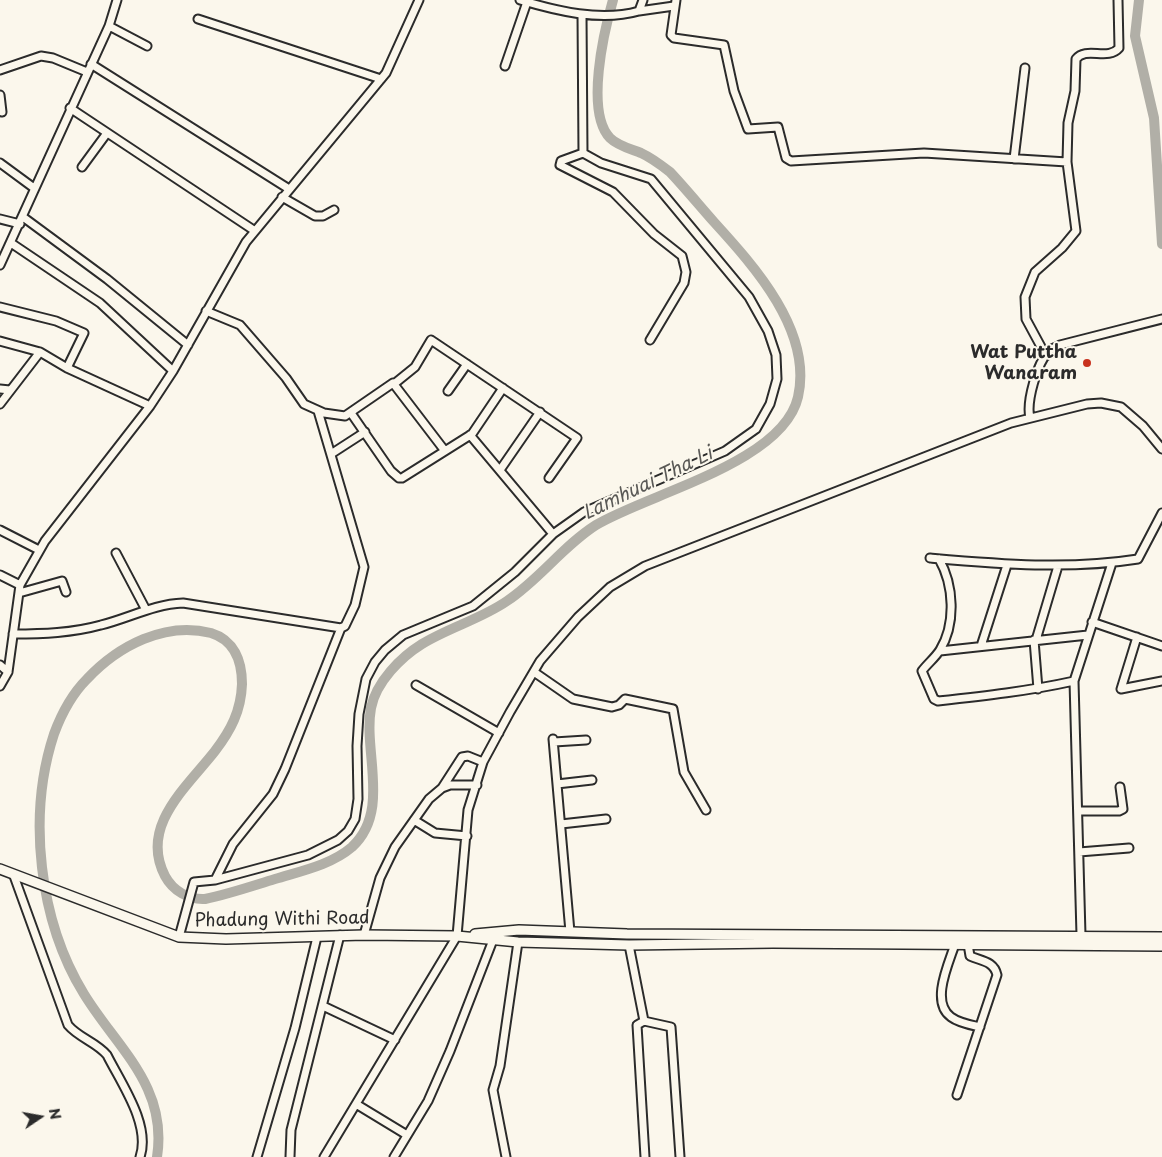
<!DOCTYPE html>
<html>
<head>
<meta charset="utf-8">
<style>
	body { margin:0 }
	#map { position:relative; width:1162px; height:1157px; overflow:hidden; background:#fbf7ec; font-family:"Playpen Sans",sans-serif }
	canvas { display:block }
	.north { position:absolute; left:15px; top:1092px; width:50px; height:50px; -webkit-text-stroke:4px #fbf7ec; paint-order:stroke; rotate:78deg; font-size:14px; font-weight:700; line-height:20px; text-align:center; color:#2b2b2b }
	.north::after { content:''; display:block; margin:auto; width:18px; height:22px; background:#2b2b2b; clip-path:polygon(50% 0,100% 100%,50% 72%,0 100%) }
</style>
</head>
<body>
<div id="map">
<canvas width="1162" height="1157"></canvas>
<div class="north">N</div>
</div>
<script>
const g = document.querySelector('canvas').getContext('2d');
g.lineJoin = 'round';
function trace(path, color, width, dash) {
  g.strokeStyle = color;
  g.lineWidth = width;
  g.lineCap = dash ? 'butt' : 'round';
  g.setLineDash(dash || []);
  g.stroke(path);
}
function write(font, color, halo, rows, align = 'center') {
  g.font = font + ' "Playpen Sans",sans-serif';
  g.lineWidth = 4;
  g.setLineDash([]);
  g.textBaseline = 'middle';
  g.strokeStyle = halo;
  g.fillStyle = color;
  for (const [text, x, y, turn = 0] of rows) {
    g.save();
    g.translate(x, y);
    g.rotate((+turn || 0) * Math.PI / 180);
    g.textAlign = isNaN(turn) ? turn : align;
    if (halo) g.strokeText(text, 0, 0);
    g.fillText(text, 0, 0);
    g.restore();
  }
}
trace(new Path2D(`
	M 1139,0 L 1135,36 L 1154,118 L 1162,244
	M 157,1157 C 168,1086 117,1048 84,994 C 39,921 27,816 54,734 C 61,715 72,694 87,679 C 118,646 165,621 211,633 C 234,640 242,661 242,684 C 241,711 231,730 215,751 C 187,787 139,826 165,876 C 173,891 189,900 205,899 C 229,894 252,886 275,879 C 301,871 331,865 352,847 C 391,811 363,752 371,708 C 376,682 401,657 422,644 C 450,627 481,619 507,601 C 540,579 563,546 596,525 C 647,494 783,463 798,397 C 813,331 754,266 714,222 C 699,205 685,188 670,172 C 661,165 652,158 641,153 C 631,149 618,146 610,138 C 585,112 604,31 613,0`), '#b1afa7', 10);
const minor = new Path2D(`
	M 520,0 C 557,11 601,22 639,11 L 643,0
	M 676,0 L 671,35 L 674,38 L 724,45 L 734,91 L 748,129 L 778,127 L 786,158 L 791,161 L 924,153 L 1067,162
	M 639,11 L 674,6
	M 582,14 L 583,153 L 561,161 L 560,165 L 613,192 L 654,234 L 682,256 L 686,272 L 684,283 L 650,340
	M 198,19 L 381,79
	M 109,26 L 147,46
	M 91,64 L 289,189
	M 505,66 L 527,2
	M 0,70 L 41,56 L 53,58 L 87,72
	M 0,95 L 2,112
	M 70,108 L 255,231
	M 1014,159 L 1025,68
	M 0,163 L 34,188
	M 82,167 L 107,133
	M 282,197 L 315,216 L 323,216 L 334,210
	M 23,217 L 107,279 L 188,345
	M 0,219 L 20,224
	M 11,243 L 100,303 L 173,371
	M 0,265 L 109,26 L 117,0
	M 0,307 L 56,321 L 84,333 L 67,368
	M 206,311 L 240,325 L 286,378 L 304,404 L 324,413 L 345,416 L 393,383 L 445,451
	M 0,341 L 40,352 L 67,368 L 150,406
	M 1046,356 L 1026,319 L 1025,297 L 1035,272 L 1062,248 L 1076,231 L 1067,162 L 1068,123 L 1075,91 L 1076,59 C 1086,46 1108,61 1119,48 L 1118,0
	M 394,384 L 415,367 L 431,340 L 577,438 L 549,478
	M 0,389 L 10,390
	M 448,391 L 467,364
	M 0,404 L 40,352
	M 318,411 L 364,567 L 355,605 L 345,626 L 341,628
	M 351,413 L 391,471 L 399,478 L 402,478 L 472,434 L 503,388
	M 1030,418 C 1026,402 1037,363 1049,351 C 1052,348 1057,347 1060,345 L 1162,319
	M 470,435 L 553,534
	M 331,454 L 365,432
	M 500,470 L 540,412
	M 0,530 L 39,550
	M 116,553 L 146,610
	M 930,558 C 1000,564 1068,570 1138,559 L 1162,513
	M 939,559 C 954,585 956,624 940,650 C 935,658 927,664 922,671 L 934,699 L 938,701 C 984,696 1029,691 1074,681
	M 0,575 L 20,585
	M 19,593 L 62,581 L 66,592
	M 1092,622 L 1162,646
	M 13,634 C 43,634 72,633 101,625 C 129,618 154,604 183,603 L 341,628 L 285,769 L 273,794 L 233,844 L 215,880 L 194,882 L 179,937
	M 1137,637 L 1121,689 L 1162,681
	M 1034,640 L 1038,689
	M 1036,640 L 1058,566
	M 981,646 L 1007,565
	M 940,651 L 1088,635
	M 0,665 L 8,672
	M 534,672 L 573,699 L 612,707 L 619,705 L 625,699 L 673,709 L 684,772 L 706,810
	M 416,685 L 499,733
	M 0,686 L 8,672 L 20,585 L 45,541 L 150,406 L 173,371 L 246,242 L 386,73 L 419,0
	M 553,739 L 570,932
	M 554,742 L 586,740
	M 557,784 L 592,780
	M 442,788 L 462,757 L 468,756 L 483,762
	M 1078,811 L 1119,811 L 1123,809 L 1120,787
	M 414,820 L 435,833 L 467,836
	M 561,824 L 606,819
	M 1079,852 L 1129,848
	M 14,876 L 68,1025 C 79,1038 96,1042 107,1055 C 121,1083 151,1125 140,1157
	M 215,880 L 308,855 L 338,840 L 348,831 L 355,819 L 358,799 L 357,746 L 359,714 L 366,679 L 375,662 L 385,650 L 403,635 L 473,606 L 515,572 L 553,534 L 584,512 L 725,451 L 756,429 L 770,404 L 777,379 L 776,355 L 768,331 L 749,297 L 651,179 L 601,163 L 583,153
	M 364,935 L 380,878 L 395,847 L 429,799 L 442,788 L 450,785 L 477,785
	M 1081,935 L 1074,681 L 1112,563
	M 955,944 C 949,963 930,1002 951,1017 C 959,1023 971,1025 980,1027
	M 629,945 L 644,1021 L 637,1025 L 645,1157
	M 323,1006 L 395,1040
	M 644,1021 L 671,1027 L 680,1157
	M 957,1095 L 997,975 C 994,961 981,961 970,956 L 968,944
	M 356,1104 L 407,1135
	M 257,1157 L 295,1028 L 317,937
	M 290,1157 L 291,1130 L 340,935
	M 324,1157 L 457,936 L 468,810 L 483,762 L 510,712 L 540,661 L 578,617 L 610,587 L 645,566 L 1011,423 L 1087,404 L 1101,403 L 1121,407 L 1143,426 L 1162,449
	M 394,1157 L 428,1101 L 450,1051 L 493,940
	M 506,1157 L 493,1090 L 500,1066 L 518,942`);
const major = new Path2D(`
	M 0,869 L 179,937 L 226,939 L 364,935 L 457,936 L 518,942 L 629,945 L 773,943 L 1162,946
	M 475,934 L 519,930 L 627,934 L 1162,937`);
trace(minor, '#2b2b2b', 11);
trace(major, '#2b2b2b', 12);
trace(minor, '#fbf7ec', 7);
trace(major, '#fbf7ec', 9);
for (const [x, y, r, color] of [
	[1087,363,5,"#c8321e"]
]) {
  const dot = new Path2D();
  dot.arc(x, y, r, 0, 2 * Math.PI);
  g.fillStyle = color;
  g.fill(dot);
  trace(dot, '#fbf7ec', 2);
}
write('bold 18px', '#2b2b2b', '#fbf7ec', [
	["Wat Puttha",1077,353],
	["Wanaram",1077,374]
], 'right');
write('18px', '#2b2b2b', '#fbf7ec', [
	["Phadung Withi Road",282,920,-1]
]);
write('italic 19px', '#5a5956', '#fbf7ec', [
	["Lamhuai Tha Li",648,484,-26]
]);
</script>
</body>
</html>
